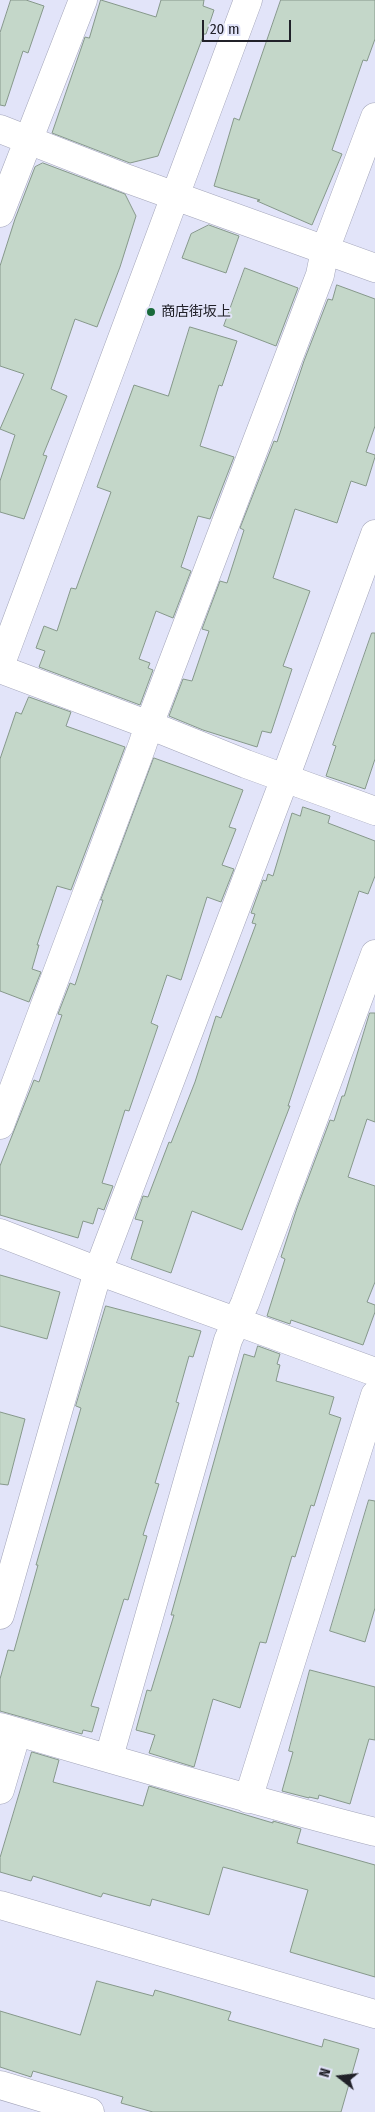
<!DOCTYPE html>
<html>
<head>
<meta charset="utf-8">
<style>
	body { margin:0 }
	#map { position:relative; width:375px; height:2112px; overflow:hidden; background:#e2e4f9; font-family:"Fira Sans Condensed",sans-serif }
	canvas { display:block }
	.north { position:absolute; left:315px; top:2052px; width:50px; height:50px; -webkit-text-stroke:4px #e2e4f9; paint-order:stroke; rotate:286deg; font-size:14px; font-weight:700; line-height:20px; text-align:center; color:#212129 }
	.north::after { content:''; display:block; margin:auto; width:18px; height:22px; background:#212129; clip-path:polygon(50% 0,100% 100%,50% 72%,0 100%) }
	.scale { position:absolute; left:202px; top:20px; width:89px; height:22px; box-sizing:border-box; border:2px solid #212129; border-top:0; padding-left:6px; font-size:15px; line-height:18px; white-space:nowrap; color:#212129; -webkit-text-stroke:4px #e2e4f9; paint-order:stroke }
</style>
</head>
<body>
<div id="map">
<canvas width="375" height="2112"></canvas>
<div class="north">N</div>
<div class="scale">20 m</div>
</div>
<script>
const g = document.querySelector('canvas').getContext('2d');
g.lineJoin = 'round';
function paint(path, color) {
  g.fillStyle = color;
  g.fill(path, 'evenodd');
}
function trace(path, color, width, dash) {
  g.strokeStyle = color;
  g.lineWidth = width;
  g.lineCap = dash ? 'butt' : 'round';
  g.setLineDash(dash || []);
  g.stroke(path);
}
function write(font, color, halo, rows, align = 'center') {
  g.font = font + ' "Fira Sans Condensed","Noto Sans JP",sans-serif';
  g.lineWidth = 4;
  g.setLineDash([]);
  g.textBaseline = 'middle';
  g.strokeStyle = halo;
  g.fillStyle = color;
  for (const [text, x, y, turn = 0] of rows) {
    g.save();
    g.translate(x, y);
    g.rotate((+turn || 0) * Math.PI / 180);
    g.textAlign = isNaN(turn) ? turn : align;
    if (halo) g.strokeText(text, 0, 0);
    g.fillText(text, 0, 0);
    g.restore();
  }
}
const building = new Path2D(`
	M 11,0 L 26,0 L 44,6 L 28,53 L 23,51 L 5,106 L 0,105 L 0,33 Z
	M 101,0 L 156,17 L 161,0 L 204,0 L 203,6 L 214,10 L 206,34 L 204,34 L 158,156 L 130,163 L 52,133 L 85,37 L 89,38 Z
	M 281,0 L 375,0 L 375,39 L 367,61 L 363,60 L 332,150 L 342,154 L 312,225 L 257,201 L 260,200 L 214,186 L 234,118 L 239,120 Z
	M 43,163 L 125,194 L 136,216 L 120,267 L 97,327 L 75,319 L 51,389 L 67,396 L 43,455 L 47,456 L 24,519 L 0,512 L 0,481 L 15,435 L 0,429 L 24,374 L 0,366 L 0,266 L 15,219 L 35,167 Z
	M 209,225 L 239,236 L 226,273 L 182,258 L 191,234 Z
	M 245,268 L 298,288 L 276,346 L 224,326 Z
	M 337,285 L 375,299 L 375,426 L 366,452 L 375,455 L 375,457 L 366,486 L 351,481 L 337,523 L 295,509 L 273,578 L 310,591 L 283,666 L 292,669 L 271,733 L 262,731 L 257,747 L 203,730 L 169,716 L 183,679 L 192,681 L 209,631 L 202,629 L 220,581 L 227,583 L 244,530 L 240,528 L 274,441 L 277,442 L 304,361 L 328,299 L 332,300 Z
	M 190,327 L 237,341 L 222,386 L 219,385 L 200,446 L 234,457 L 210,519 L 198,516 L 181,567 L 191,571 L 173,618 L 156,611 L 139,659 L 150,663 L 148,668 L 153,670 L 140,705 L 39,667 L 45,651 L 36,648 L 44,626 L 57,631 L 71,588 L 76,589 L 111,492 L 97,487 L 134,385 L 168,396 Z
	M 372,633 L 375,633 L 375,759 L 365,789 L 326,776 L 336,746 L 333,745 Z
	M 29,697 L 71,712 L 66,726 L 125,747 L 71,890 L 57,886 L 37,945 L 39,945 L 32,969 L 41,972 L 29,1002 L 0,991 L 0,759 L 16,712 L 21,714 Z
	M 154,758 L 243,790 L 229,827 L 236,829 L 222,865 L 234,869 L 221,902 L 207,897 L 181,980 L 167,975 L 151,1023 L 158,1026 L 129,1111 L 125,1110 L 102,1183 L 113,1186 L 104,1210 L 98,1208 L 93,1224 L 83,1221 L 78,1238 L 0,1215 L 0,1166 L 34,1080 L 39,1082 L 62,1015 L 58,1014 L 70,983 L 75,985 L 103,900 L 101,900 Z
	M 303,807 L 330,816 L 328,823 L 375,841 L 375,876 L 368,894 L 359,891 L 288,1106 L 290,1106 L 242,1230 L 192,1211 L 171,1273 L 131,1259 L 143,1221 L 135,1219 L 143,1196 L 148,1197 L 169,1142 L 171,1143 L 195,1082 L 216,1016 L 221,1018 L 256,924 L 252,923 L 255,914 L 251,913 L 263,880 L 266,881 L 268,874 L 273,876 L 292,813 L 300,816 Z
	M 370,1013 L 375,1013 L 375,1122 L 367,1119 L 348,1177 L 375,1186 L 375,1282 L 367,1302 L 375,1305 L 375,1312 L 363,1345 L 291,1320 L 290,1324 L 267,1316 L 285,1259 L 281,1257 L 297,1208 L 330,1120 L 334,1121 L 342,1096 L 344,1096 Z
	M 0,1275 L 60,1292 L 47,1339 L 0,1326 Z
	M 106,1306 L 201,1331 L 193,1357 L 189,1356 L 176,1402 L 179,1403 L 155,1483 L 159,1484 L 143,1535 L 147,1536 L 128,1600 L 124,1599 L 91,1706 L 99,1708 L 92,1732 L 83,1730 L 82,1734 L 0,1711 L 0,1679 L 8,1650 L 14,1651 L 38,1565 L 36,1565 L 81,1408 L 76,1406 Z
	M 258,1346 L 280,1354 L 277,1364 L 280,1365 L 276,1381 L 334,1397 L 329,1414 L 341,1418 L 314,1506 L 311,1505 L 295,1557 L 292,1556 L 266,1643 L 260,1642 L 240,1708 L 213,1699 L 194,1767 L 149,1753 L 155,1735 L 136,1730 L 147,1690 L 151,1691 L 174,1615 L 171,1615 L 244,1354 L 254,1357 Z
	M 0,1412 L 25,1419 L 8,1485 L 0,1484 Z
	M 369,1500 L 375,1501 L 375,1608 L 365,1642 L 330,1631 Z
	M 310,1670 L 375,1687 L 375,1740 L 369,1739 L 350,1804 L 319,1795 L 318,1799 L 309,1797 L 309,1798 L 282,1791 L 293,1752 L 289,1751 Z
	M 32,1752 L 59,1760 L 53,1782 L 143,1806 L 149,1786 L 273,1823 L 273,1821 L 301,1829 L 297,1843 L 375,1865 L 375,1977 L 290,1952 L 308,1890 L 223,1867 L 209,1915 L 152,1899 L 150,1906 L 103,1893 L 101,1897 L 33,1876 L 31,1881 L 0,1872 L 0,1858 Z
	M 97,1981 L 153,1996 L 155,1990 L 231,2012 L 228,2020 L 322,2047 L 324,2039 L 359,2049 L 341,2112 L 153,2112 L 121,2103 L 123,2097 L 33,2071 L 31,2077 L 0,2067 L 0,2011 L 80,2035 Z`);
paint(building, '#c4d7c9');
trace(building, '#86988b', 1);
const minor = new Path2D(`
	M 0,129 L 128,179 L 375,268
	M 0,213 L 83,0
	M 0,666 L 248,0
	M 0,669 L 149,725 L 246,764 L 375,811
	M 0,1125 L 142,746 L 149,725 L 320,275 L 325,250 L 375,117
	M 0,1233 L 98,1271 L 375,1372
	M 0,1615 L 98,1271 L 285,778 L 375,534
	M 0,1727 C 125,1763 249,1800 375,1832
	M 109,1757 L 228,1340 L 245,1303 L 375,954
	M 0,1790 L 17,1732
	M 248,1799 L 375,1395
	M 0,1905 L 375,2014
	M 0,2085 L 90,2112`);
trace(minor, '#a3a5b9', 29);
trace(minor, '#fff', 28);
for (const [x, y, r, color] of [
	[151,312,5,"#196a3b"]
]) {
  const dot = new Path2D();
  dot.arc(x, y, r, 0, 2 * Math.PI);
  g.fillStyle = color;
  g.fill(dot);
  trace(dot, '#e2e4f9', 2);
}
write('14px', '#212129', '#e2e4f9', [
	["商店街坂上",161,312]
], 'left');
</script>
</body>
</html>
